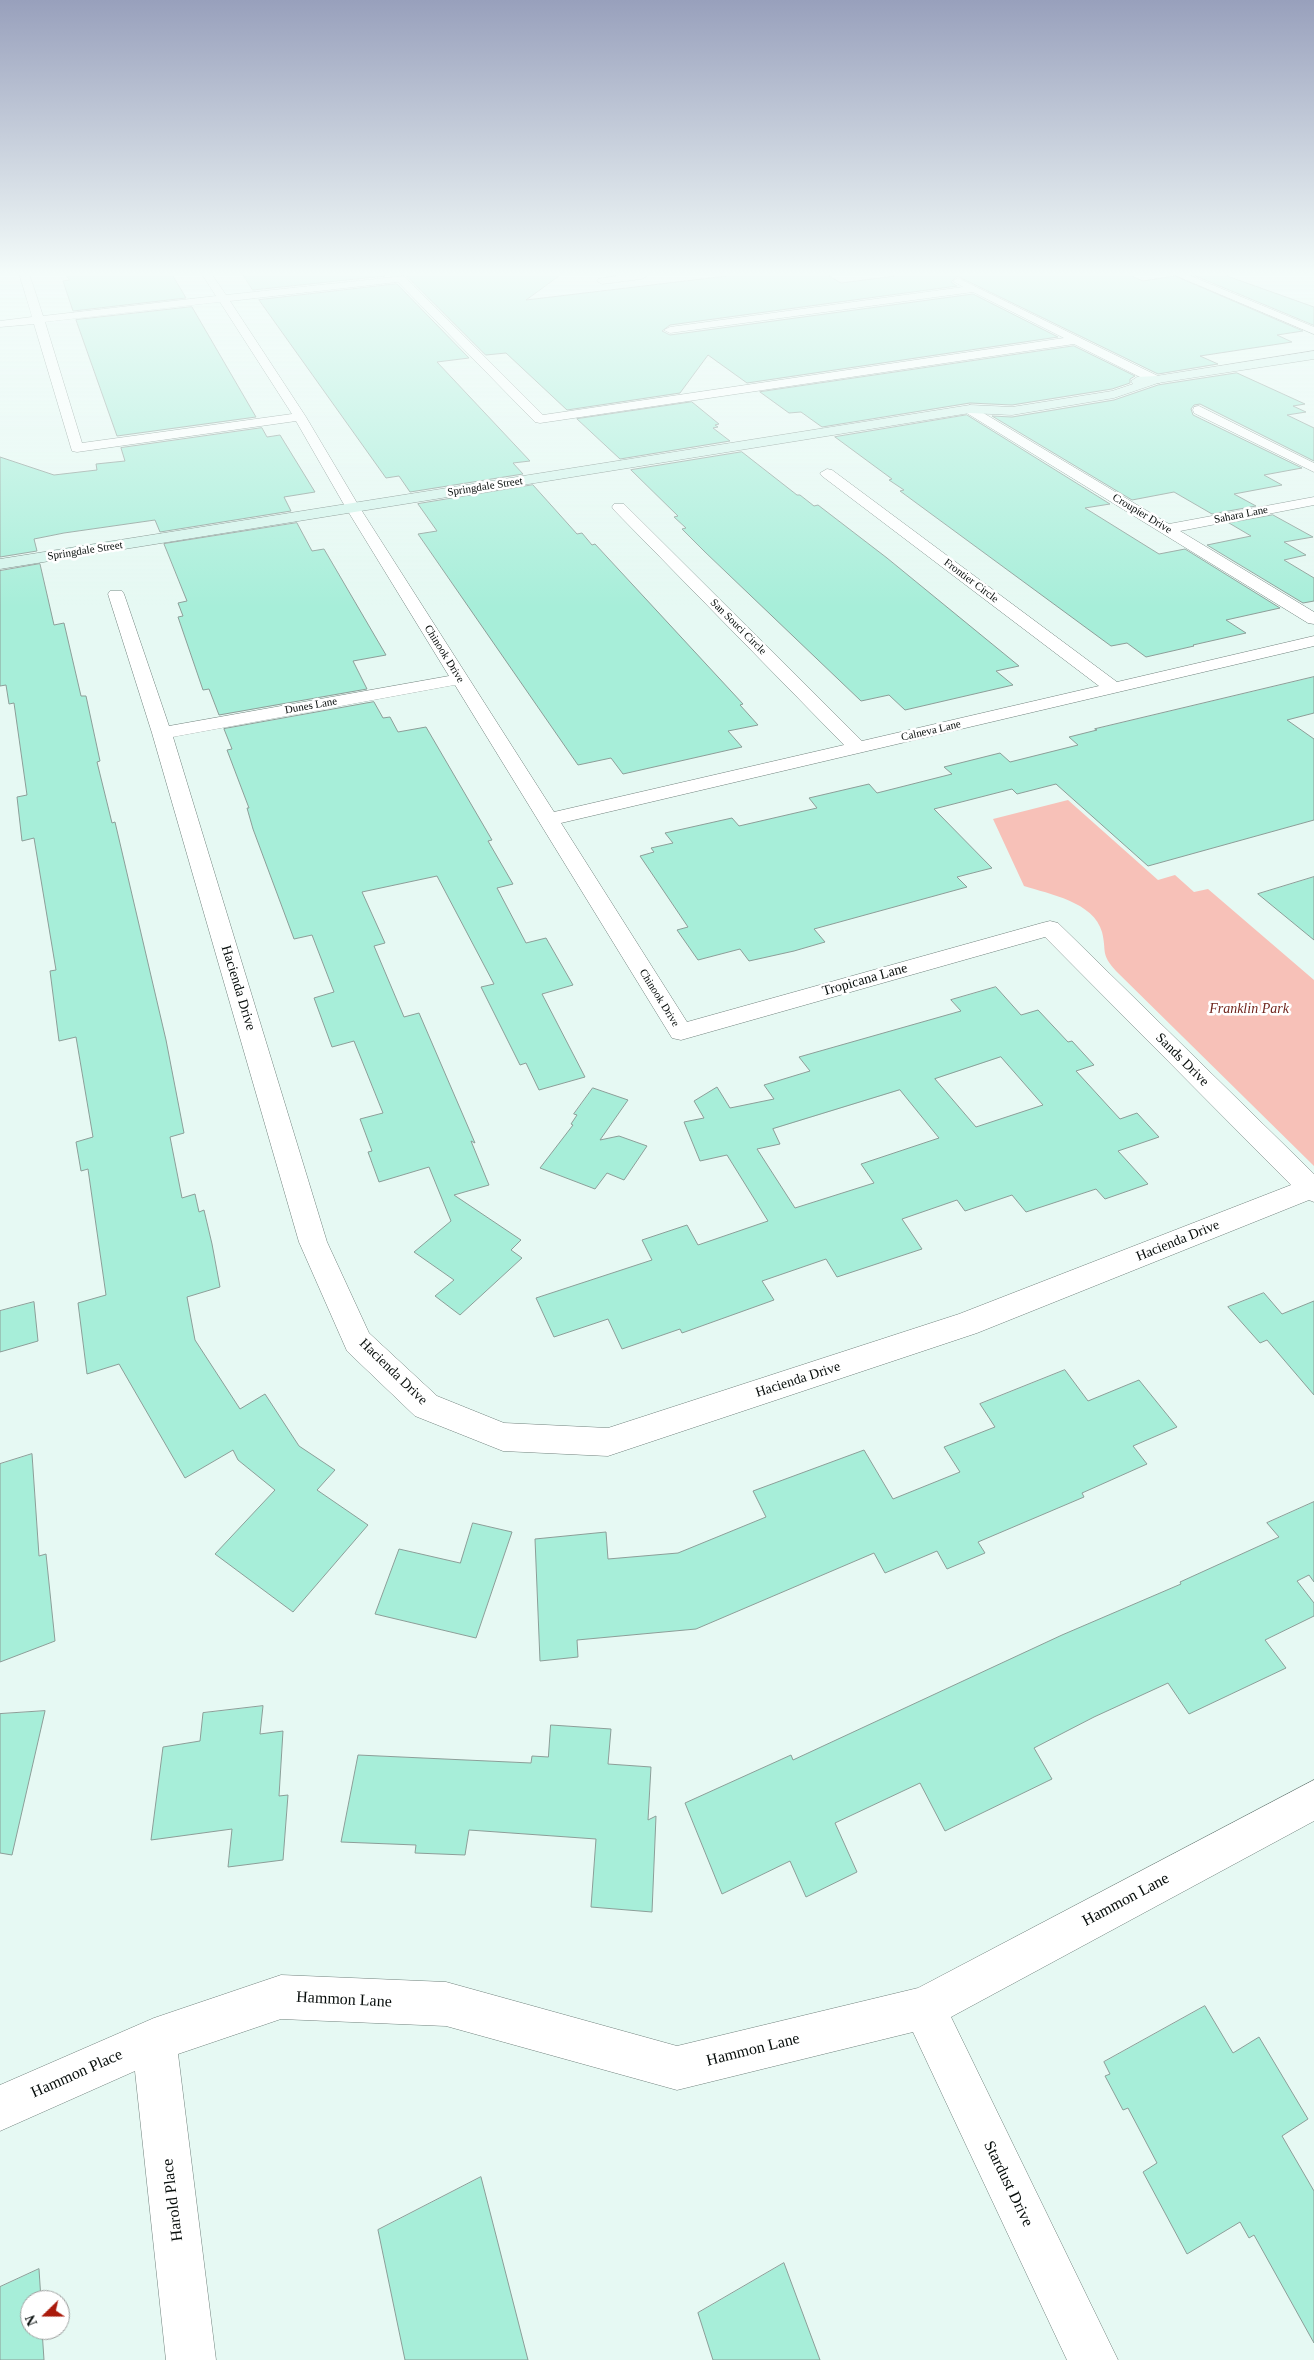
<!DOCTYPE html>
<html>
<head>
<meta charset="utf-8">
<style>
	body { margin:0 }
	#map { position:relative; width:1314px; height:2360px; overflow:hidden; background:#e6f9f3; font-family:Georgia,serif }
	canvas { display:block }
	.north { position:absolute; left:20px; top:2290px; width:50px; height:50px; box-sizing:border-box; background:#fff; border:1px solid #9c9e9d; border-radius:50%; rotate:248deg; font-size:14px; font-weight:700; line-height:20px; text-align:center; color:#070d0b }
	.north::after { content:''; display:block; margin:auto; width:18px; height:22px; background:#aa1a0b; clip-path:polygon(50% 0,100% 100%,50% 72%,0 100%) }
</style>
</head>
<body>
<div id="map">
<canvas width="1314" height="2360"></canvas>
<div class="north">N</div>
</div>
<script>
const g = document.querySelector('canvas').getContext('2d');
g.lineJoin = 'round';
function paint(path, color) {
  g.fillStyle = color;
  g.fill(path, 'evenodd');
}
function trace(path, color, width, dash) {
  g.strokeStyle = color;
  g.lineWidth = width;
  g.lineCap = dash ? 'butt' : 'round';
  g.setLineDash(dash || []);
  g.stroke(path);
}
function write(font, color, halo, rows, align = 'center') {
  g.font = font + ' Georgia,serif';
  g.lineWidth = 5;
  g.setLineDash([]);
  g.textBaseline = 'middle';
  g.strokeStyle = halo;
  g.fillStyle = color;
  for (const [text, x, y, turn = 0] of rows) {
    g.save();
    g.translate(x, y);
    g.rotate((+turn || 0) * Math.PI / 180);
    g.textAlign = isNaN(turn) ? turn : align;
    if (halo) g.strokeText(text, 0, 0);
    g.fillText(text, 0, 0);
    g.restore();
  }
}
paint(new Path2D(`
	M 1068,800 L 1158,880 L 1175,875 L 1194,892 L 1208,889 L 1314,980 L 1314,1166 L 1116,971 C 1100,953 1107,952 1102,932 C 1094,902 1049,894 1024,886 L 993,819 Z`), '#f7c1b8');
const building = new Path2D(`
	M 67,276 L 173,276 L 186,298 L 73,311 L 63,281 L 69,280 Z
	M 244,276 L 385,276 L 253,290 Z
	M 407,276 L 559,276 L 526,300 L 727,276 L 829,276 L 841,283 L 895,276 L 1132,276 L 1143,281 L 1175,276 L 1303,331 L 1277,335 L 1292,342 L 1200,356 L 1218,364 L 1158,374 L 957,276 L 951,282 L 957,286 L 670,325 L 662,331 L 670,335 L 973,294 L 1058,337 L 747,383 L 708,355 L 680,393 L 567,410 L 506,353 L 486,355 Z
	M 1196,276 L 1227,276 L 1314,307 L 1314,325 Z
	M 397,284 L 469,358 L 437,362 L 530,461 L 513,463 L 523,474 L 410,492 L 399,476 L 386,478 L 259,300 Z
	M 192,307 L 256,417 L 117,436 L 76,320 Z
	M 1074,346 L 1135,376 L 1130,379 L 1130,383 L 1112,389 L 1012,405 L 970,403 L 822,427 L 801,412 L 789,413 L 760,392 Z
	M 1237,373 L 1305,404 L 1293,406 L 1306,412 L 1287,415 L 1314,428 L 1314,461 L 1200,404 L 1194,405 L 1191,409 L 1193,415 L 1302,468 L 1264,475 L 1282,485 L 1234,494 L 1256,506 L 1212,514 L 1174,492 L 1132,500 L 992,416 L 1012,417 L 1114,400 L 1158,385 Z
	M 692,402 L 719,424 L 715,425 L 718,427 L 713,428 L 730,441 L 620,459 L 577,419 Z
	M 967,415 L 1110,504 L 1085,508 L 1159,554 L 1185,549 L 1280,608 L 1226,620 L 1246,633 L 1193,645 L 1194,646 L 1146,657 L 1127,643 L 1111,646 L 900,491 L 904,490 L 889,480 L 892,479 L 835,437 Z
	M 262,428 L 267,437 L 280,435 L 315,492 L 284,497 L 291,511 L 160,532 L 155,520 L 64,533 L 34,539 L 37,551 L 0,557 L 0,457 L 54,475 L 97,470 L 96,464 L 125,461 L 121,448 Z
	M 742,452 L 797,495 L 800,495 L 814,506 L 818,505 L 887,558 L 1019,666 L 996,671 L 1013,685 L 905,710 L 889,695 L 861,701 L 705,552 L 682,529 L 686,528 L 674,517 L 678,516 L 631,470 Z
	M 533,485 L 577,534 L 582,533 L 592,545 L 595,544 L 743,704 L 740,705 L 758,725 L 728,731 L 742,747 L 623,774 L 611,758 L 578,765 L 418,534 L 437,531 L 418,504 Z
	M 1273,515 L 1313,537 L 1284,542 L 1306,555 L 1284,560 L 1314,578 L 1314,601 L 1303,603 L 1207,545 L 1251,536 L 1229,523 Z
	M 297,523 L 312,551 L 324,549 L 386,655 L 353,661 L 367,689 L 219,715 L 209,689 L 203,690 L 178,617 L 183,616 L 178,603 L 187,601 L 164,544 Z
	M 40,564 L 54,625 L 64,623 L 81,696 L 86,696 L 100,761 L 97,762 L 112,823 L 115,822 L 166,1040 L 184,1133 L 170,1137 L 182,1198 L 195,1194 L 199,1212 L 204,1210 L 212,1244 L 220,1287 L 187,1297 L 195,1340 L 240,1409 L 265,1394 L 299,1446 L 335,1470 L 317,1490 L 368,1525 L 293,1612 L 215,1554 L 275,1490 L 238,1460 L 233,1450 L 185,1478 L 119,1364 L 87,1374 L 78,1303 L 106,1295 L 88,1169 L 81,1171 L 76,1142 L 93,1137 L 76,1037 L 59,1041 L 50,971 L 56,970 L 34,838 L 22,841 L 17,797 L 27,795 L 14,703 L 9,704 L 6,685 L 0,686 L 0,571 Z
	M 1314,677 L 1314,713 L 1287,720 L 1314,739 L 1314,820 L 1148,866 L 1056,784 L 1017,794 L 1012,789 L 934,809 L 992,868 L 957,877 L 967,887 L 814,929 L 825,942 L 794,951 L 749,961 L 740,949 L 698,960 L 677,930 L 688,927 L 640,856 L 654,852 L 651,848 L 673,843 L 665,833 L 732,818 L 739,826 L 817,808 L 809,798 L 869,784 L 877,793 L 952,774 L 944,767 L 1000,753 L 1010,762 L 1078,745 L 1069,737 L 1097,730 L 1095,729 Z
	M 374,702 L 383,718 L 390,717 L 398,732 L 426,727 L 492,840 L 488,841 L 513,884 L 497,888 L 526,943 L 546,938 L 573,985 L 542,994 L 585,1077 L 539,1090 L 526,1063 L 520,1065 L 481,987 L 494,984 L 437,876 L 362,892 L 385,943 L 374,946 L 404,1017 L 419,1013 L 475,1143 L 471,1141 L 489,1185 L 454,1195 L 521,1240 L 511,1250 L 522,1258 L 460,1315 L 435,1296 L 454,1280 L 414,1252 L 451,1221 L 429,1167 L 379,1182 L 368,1152 L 372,1151 L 360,1119 L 383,1113 L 354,1041 L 332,1047 L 314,998 L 334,992 L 312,935 L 294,939 L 253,829 L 247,808 L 249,808 L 227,750 L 232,749 L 224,729 Z
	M 1314,877 L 1314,940 L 1258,894 Z
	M 996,987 L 1021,1015 L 1038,1010 L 1068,1042 L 1072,1041 L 1094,1065 L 1076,1071 L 1120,1119 L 1137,1113 L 1159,1137 L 1118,1151 L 1148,1184 L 1105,1199 L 1096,1189 L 1026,1212 L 1012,1195 L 965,1211 L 957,1200 L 902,1219 L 922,1249 L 837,1277 L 826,1259 L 762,1281 L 774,1300 L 682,1333 L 680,1329 L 622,1349 L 608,1319 L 554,1337 L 536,1298 L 652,1260 L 642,1240 L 687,1225 L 698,1245 L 768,1221 L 727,1155 L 700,1161 L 684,1122 L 704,1118 L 694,1101 L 717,1087 L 730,1108 L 774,1099 L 764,1085 L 810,1071 L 799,1057 L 961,1011 L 951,1000 ZM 1001,1057 L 1043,1105 L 976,1127 L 935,1079 ZM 900,1090 L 939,1138 L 861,1164 L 874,1183 L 795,1208 L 757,1149 L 780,1144 L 773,1129 Z
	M 593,1088 L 628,1100 L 600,1140 L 619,1136 L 647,1146 L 624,1180 L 607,1173 L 595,1189 L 540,1168 L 573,1125 L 571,1124 L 577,1115 L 574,1114 Z
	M 1264,1293 L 1282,1314 L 1314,1301 L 1314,1395 L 1267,1340 L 1260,1343 L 1228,1307 Z
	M 34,1302 L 38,1341 L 0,1352 L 0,1311 Z
	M 1065,1370 L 1088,1401 L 1139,1380 L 1177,1427 L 1133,1446 L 1147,1464 L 1082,1493 L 1084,1497 L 978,1542 L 985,1553 L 947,1569 L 937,1551 L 885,1573 L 874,1553 L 696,1629 L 577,1640 L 578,1657 L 540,1661 L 535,1539 L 606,1532 L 608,1559 L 678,1553 L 766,1517 L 753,1491 L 864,1450 L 893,1499 L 960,1472 L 944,1447 L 995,1427 L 980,1404 Z
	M 32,1454 L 39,1556 L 46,1554 L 55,1641 L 0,1662 L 0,1464 Z
	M 1314,1502 L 1314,1582 L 1309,1575 L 1297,1581 L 1314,1603 L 1314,1616 L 1265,1640 L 1286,1668 L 1189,1714 L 1168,1683 L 1094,1717 L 1034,1748 L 1052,1779 L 945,1831 L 920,1783 L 835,1823 L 857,1872 L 806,1897 L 790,1861 L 722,1894 L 685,1803 L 791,1755 L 793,1760 L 1062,1635 L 1181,1584 L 1180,1582 L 1279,1537 L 1267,1523 Z
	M 473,1523 L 512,1532 L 476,1638 L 375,1614 L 399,1549 L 460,1563 Z
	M 263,1706 L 260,1734 L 283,1731 L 279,1796 L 288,1795 L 283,1860 L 228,1867 L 232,1829 L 151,1840 L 163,1747 L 200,1741 L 203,1713 Z
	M 45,1711 L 12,1855 L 0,1853 L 0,1714 Z
	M 551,1725 L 611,1729 L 608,1764 L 651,1767 L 648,1820 L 656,1816 L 652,1912 L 591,1907 L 596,1839 L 469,1830 L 465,1855 L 415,1853 L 416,1845 L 341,1842 L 358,1755 L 531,1763 L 532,1756 L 548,1757 Z
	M 1205,2006 L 1233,2053 L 1259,2037 L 1308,2119 L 1282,2136 L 1314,2191 L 1314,2343 L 1254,2235 L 1249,2238 L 1240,2222 L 1187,2254 L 1143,2172 L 1157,2163 L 1128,2108 L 1123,2110 L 1105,2076 L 1110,2074 L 1104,2062 Z
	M 481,2177 L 528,2360 L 405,2360 L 378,2230 Z
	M 784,2263 L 820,2360 L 713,2360 L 698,2313 Z
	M 39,2269 L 41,2300 L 30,2300 L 30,2330 L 42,2330 L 44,2360 L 0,2360 L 0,2287 Z`);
paint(building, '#a7eed9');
trace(building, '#8c9e98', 1);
const minor = new Path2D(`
	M 20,276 L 30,276 L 43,316 L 216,296 L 203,276 L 213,276 L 226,295 L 404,276 L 543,415 L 1064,338 L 973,292 L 670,333 L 664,330 L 670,327 L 963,287 L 953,281 L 958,278 L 1160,377 L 1162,380 L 1160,383 L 1152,383 L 1074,344 L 540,423 L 535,422 L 398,282 L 230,301 L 306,417 L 360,508 L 554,812 L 844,745 L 614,510 L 612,507 L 614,504 L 624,504 L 862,741 L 1099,686 L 822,476 L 820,473 L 827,469 L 832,470 L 1117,682 L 1314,636 L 1314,646 L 561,823 L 687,1022 L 1042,923 L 1050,921 L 1058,923 L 1314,1174 L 1314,1202 L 1309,1200 L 977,1333 L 608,1456 L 503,1451 L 415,1416 L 347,1351 L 299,1242 L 152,733 L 108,594 L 110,591 L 122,591 L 124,594 L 169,726 L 449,676 L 346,508 L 296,421 L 77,452 L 72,451 L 34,324 L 0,327 L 0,321 L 32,317 ZM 220,302 L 292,414 L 82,443 L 45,322 ZM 455,685 L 672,1038 L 681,1040 L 1045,937 L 1291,1185 L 959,1314 L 608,1428 L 504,1423 L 437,1396 L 369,1333 L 327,1242 L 173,737 Z
	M 616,276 L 647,276 L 642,279 L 602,284 L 597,281 L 598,279 Z
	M 1177,276 L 1191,276 L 1314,327 L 1314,334 Z
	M 970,405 L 1169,524 L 1314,497 L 1314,505 L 1180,531 L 1314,612 L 1314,624 L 1308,623 L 965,412 L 964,409 Z
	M 1199,406 L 1314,463 L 1314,472 L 1194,413 L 1193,410 L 1194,407 Z
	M 1314,1780 L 1314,1821 L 951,2017 L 1118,2360 L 1067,2360 L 913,2032 L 677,2090 L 446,2026 L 281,2019 L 178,2054 L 216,2360 L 166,2360 L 135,2071 L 0,2131 L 0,2085 L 154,2018 L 281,1975 L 446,1982 L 677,2046 L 918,1988 Z`);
const secondary = new Path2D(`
	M 1314,351 L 1314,359 L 1158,383 L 1114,398 L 1012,415 L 970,413 L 0,569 L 0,559 L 970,405 L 1012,407 L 1112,391 L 1133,384 L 1131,381 L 1137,377 L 1156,376 Z`);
trace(minor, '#72837e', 1);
trace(secondary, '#72837e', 1);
paint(minor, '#fff');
paint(secondary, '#d3f4eb');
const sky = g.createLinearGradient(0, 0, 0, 607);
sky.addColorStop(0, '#98a0bc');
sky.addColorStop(0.45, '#f4fcfa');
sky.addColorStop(1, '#f4fcfa00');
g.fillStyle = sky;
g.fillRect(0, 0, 1314, 607);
write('11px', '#070d0b', '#fff', [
	["Springdale Street",485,487,-9],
	["Croupier Drive",1142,514,31],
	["Sahara Lane",1241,515,-11],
	["Springdale Street",85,551,-9],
	["Frontier Circle",971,581,37],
	["San Souci Circle",738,627,45],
	["Chinook Drive",444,654,58],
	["Dunes Lane",311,706,-10],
	["Calneva Lane",931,731,-13],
	["Chinook Drive",659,998,58]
]);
write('14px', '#070d0b', '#fff', [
	["Tropicana Lane",865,980,-16],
	["Hacienda Drive",238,988,73],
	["Sands Drive",1182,1060,45],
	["Hacienda Drive",1178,1241,-22],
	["Hacienda Drive",393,1372,44],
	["Hacienda Drive",798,1380,-18]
]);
write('italic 14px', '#70261d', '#fff', [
	["Franklin Park",1249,1009]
]);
write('16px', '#070d0b', '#fff', [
	["Hammon Lane",1126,1900,-28],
	["Hammon Lane",344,2000,3],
	["Hammon Lane",753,2050,-14],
	["Hammon Place",77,2074,-24],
	["Stardust Drive",1008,2184,64],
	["Harold Place",173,2200,-97]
]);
</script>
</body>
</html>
